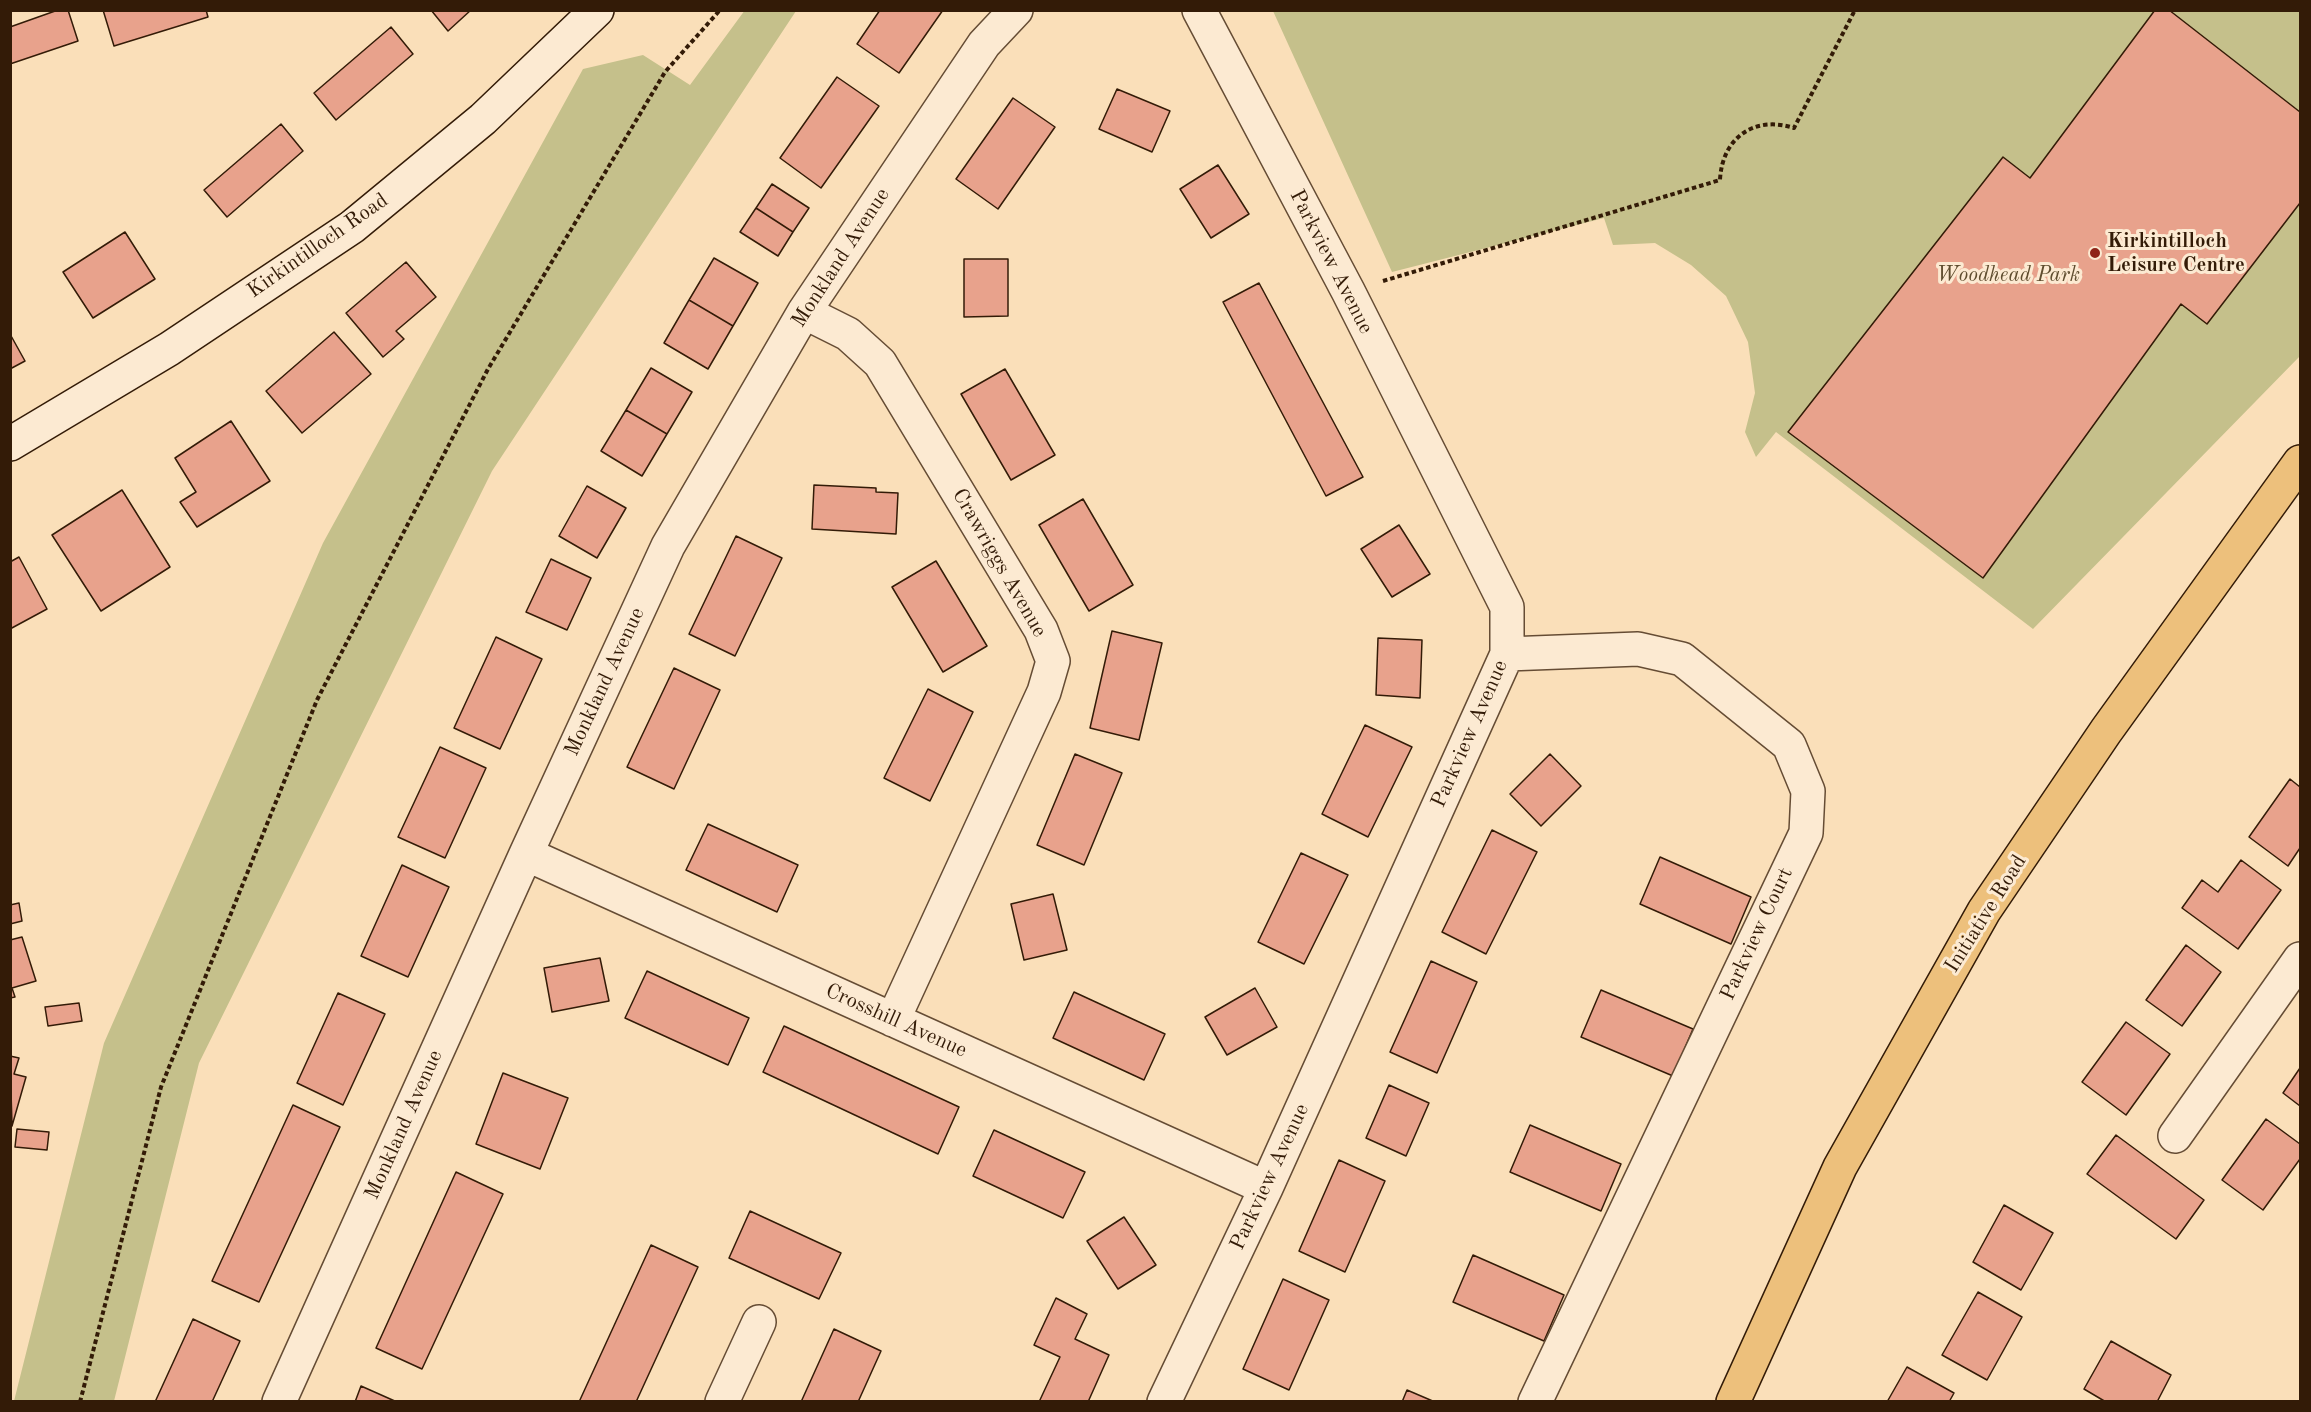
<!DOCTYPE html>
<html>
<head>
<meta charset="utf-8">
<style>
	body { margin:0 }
	#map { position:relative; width:2311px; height:1412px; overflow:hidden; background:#fadfb9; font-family:"Old Standard TT",serif }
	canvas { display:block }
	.frame { position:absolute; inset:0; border:12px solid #331b07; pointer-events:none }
</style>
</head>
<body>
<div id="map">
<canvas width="2311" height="1412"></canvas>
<div class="frame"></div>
</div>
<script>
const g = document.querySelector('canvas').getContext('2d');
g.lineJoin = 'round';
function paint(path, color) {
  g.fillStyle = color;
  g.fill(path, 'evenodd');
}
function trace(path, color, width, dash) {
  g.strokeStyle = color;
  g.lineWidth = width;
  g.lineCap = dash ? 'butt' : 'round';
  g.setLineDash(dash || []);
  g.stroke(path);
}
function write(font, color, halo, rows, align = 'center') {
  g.font = font + ' "Old Standard TT",serif';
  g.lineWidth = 6;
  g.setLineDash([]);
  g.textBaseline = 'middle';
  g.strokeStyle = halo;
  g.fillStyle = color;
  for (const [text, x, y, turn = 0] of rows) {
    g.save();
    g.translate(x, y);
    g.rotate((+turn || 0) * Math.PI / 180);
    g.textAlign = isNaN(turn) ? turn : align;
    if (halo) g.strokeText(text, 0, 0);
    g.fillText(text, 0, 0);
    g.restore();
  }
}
paint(new Path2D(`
	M 745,10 L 796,11 L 492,471 L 199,1063 L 114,1401 L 14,1401 L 104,1043 L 323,543 L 583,69 L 643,55 L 690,85 Z
	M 1273,11 L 2300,11 L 2300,356 L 2033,629 L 1776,432 L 1756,457 L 1745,432 L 1755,393 L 1748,342 L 1726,296 L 1691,265 L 1655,243 L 1613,245 L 1604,218 L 1392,272 Z`), '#c5c08b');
const building = new Path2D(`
	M 58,10 L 68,10 L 78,41 L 10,64 L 10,27 Z
	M 103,10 L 206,10 L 208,17 L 114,46 Z
	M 431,10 L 471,10 L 448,31 Z
	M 880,10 L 943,10 L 899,73 L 857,44 Z
	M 2155,10 L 2169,10 L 2300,112 L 2300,203 L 2207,324 L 2181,304 L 1983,578 L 1788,432 L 2003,157 L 2030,178 Z
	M 391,27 L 413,54 L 336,120 L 314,93 Z
	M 837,77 L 879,106 L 821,188 L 780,158 Z
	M 1117,89 L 1170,111 L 1152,152 L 1099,129 Z
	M 1013,98 L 1055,127 L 998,209 L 956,179 Z
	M 281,124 L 303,151 L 227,217 L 204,190 Z
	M 1218,165 L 1249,214 L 1211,238 L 1180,189 Z
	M 772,184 L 809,208 L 793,232 L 756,208 Z
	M 756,208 L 793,232 L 778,256 L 740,232 Z
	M 125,232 L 155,279 L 93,318 L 63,272 Z
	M 714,258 L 758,283 L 733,326 L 689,300 Z
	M 964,259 L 1008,259 L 1008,316 L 964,317 Z
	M 406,262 L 436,297 L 396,331 L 404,339 L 383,357 L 346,313 Z
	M 1259,283 L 1363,477 L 1326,496 L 1223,302 Z
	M 689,300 L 733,326 L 708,369 L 664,343 Z
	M 334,332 L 371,374 L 302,433 L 266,391 Z
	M 10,334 L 25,361 L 10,369 Z
	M 651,368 L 692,392 L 667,434 L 626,410 Z
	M 1005,369 L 1055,455 L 1011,480 L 961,394 Z
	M 626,410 L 667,434 L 642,476 L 601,451 Z
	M 231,421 L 270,481 L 197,527 L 180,502 L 196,492 L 175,458 Z
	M 814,485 L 876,488 L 876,492 L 898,493 L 896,534 L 812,529 Z
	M 587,486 L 626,508 L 597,558 L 559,536 Z
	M 122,490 L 170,567 L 101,611 L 52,535 Z
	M 1083,499 L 1133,585 L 1089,611 L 1039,525 Z
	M 1399,525 L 1430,574 L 1392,597 L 1361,549 Z
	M 736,536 L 782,558 L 735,656 L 689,634 Z
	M 19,557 L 47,609 L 10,629 L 10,562 Z
	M 551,559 L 591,578 L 567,630 L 526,612 Z
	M 936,561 L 987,646 L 943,672 L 892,587 Z
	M 1112,631 L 1162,643 L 1139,740 L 1090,728 Z
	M 496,637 L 542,659 L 500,749 L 454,728 Z
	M 1378,638 L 1422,640 L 1420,698 L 1376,695 Z
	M 674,668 L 720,690 L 674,789 L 627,767 Z
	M 928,689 L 973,712 L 930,801 L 884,778 Z
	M 1365,725 L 1412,747 L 1368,837 L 1322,814 Z
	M 440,747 L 486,768 L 445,858 L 398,837 Z
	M 1075,754 L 1122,773 L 1084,865 L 1037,845 Z
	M 1550,754 L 1581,786 L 1541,826 L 1510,794 Z
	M 2290,779 L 2300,787 L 2300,848 L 2288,866 L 2249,837 Z
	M 708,824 L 798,865 L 777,912 L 686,870 Z
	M 1492,830 L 1537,852 L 1486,954 L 1442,932 Z
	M 1301,853 L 1348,875 L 1304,964 L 1258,942 Z
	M 1660,857 L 1751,897 L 1731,944 L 1640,904 Z
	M 2241,860 L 2281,890 L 2238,949 L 2182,908 L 2202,880 L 2218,892 Z
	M 402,865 L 449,887 L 408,977 L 361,956 Z
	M 1053,894 L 1067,950 L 1024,960 L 1011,904 Z
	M 19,903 L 22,921 L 10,924 L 10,905 Z
	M 22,937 L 36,981 L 12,988 L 15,997 L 10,998 L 10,940 Z
	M 2186,945 L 2221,972 L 2182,1026 L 2146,1000 Z
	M 600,958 L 609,1001 L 552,1012 L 544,968 Z
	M 1431,961 L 1477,982 L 1437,1073 L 1390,1052 Z
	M 647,971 L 749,1018 L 728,1065 L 625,1018 Z
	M 1255,988 L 1277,1027 L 1227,1055 L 1205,1017 Z
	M 1601,990 L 1693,1029 L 1673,1076 L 1581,1037 Z
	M 1074,992 L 1165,1034 L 1144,1080 L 1053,1038 Z
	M 338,993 L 385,1014 L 343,1105 L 297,1083 Z
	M 79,1003 L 82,1021 L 48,1026 L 45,1007 Z
	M 2126,1022 L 2170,1054 L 2126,1115 L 2082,1082 Z
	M 784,1026 L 959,1107 L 938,1154 L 763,1072 Z
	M 10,1056 L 19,1058 L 14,1074 L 26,1077 L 12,1126 Z
	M 2300,1068 L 2300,1106 L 2283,1093 Z
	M 503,1073 L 568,1098 L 540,1169 L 476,1144 Z
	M 1389,1085 L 1429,1103 L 1406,1156 L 1366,1138 Z
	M 293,1105 L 340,1127 L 259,1302 L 212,1281 Z
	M 2266,1119 L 2300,1144 L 2300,1159 L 2263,1210 L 2222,1180 Z
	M 1530,1125 L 1621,1164 L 1601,1211 L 1510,1172 Z
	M 17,1129 L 49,1132 L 47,1150 L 15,1147 Z
	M 994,1130 L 1085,1172 L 1063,1218 L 973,1176 Z
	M 2116,1135 L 2204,1200 L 2176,1239 L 2087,1174 Z
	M 1339,1160 L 1385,1181 L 1345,1272 L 1299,1251 Z
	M 456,1172 L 503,1194 L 422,1369 L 376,1348 Z
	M 2004,1205 L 2053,1233 L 2021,1290 L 1973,1262 Z
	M 750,1211 L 841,1253 L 819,1299 L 729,1258 Z
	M 1124,1217 L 1156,1265 L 1118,1289 L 1087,1241 Z
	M 651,1245 L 698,1267 L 636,1402 L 579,1402 Z
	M 1473,1255 L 1564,1295 L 1544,1341 L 1453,1302 Z
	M 1283,1279 L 1329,1300 L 1289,1390 L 1243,1369 Z
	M 1978,1292 L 2022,1317 L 1987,1380 L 1942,1355 Z
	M 1056,1298 L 1087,1314 L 1075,1339 L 1109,1355 L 1088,1402 L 1039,1402 L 1060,1357 L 1034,1345 Z
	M 193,1319 L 240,1341 L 212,1402 L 155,1402 Z
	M 834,1329 L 881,1351 L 858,1402 L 801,1402 Z
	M 2111,1341 L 2171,1375 L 2157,1402 L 2106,1402 L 2084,1389 Z
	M 1907,1367 L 1954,1393 L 1949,1402 L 1887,1402 Z
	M 361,1386 L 397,1402 L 355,1402 Z
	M 1407,1390 L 1435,1402 L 1402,1402 Z`);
paint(building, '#e8a28c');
trace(building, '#331b07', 1.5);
const street = new Path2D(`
	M 804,312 L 848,334 L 880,363 L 1041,630 L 1053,661 L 1044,692 L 893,1020
	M 1507,654 L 1638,649 L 1682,659 L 1789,745 L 1808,791 L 1806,833 L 1535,1402
	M 526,854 L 1266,1188
	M 2175,1136 L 2300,959
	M 279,1402 L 526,854 L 668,546 L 804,312 L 984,44 L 1016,10
	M 722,1402 L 759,1322
	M 1164,1402 L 1266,1188 L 1507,654 L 1507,607 L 1348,291 L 1199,10`);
const secondary = new Path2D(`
	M 10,444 L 169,349 L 352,227 L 483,119 L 597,10`);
const primary = new Path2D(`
	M 1733,1402 L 1840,1167 L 1984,911 L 2106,731 L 2300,462`);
trace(street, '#654c34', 36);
trace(secondary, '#331b07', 36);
trace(primary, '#331b07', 36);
trace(new Path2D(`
	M 1383,281 L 1720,180 C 1722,138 1754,115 1794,128 L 1855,10
	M 80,1402 L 161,1087 L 317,700 L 488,369 L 665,72 L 720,10`), '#331b07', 4, [4.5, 3]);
trace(street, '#fcead2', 33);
trace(secondary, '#fcead2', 33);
trace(primary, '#edc07c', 33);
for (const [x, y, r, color] of [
	[2095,253,6,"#8f2418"]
]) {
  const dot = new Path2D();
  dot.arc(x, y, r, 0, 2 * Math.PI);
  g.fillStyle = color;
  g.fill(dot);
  trace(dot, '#fcead2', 2);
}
write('bold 21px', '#331b07', '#fcead2', [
	["Kirkintilloch",2107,241],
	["Leisure Centre",2107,265]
], 'left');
write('21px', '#331b07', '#fcead2', [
	["Kirkintilloch Road",318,246,-35],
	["Monkland Avenue",841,258,-57],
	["Parkview Avenue",1331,262,63],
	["Crawriggs Avenue",999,563,60],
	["Monkland Avenue",605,682,-65],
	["Parkview Avenue",1470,734,-66],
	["Initiative Road",1986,914,-58],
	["Parkview Court",1757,934,-65],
	["Crosshill Avenue",896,1021,24],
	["Monkland Avenue",404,1125,-66],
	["Parkview Avenue",1270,1177,-65]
]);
write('italic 21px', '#5f4d2f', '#fcead2', [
	["Woodhead Park",2008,275]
]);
</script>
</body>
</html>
